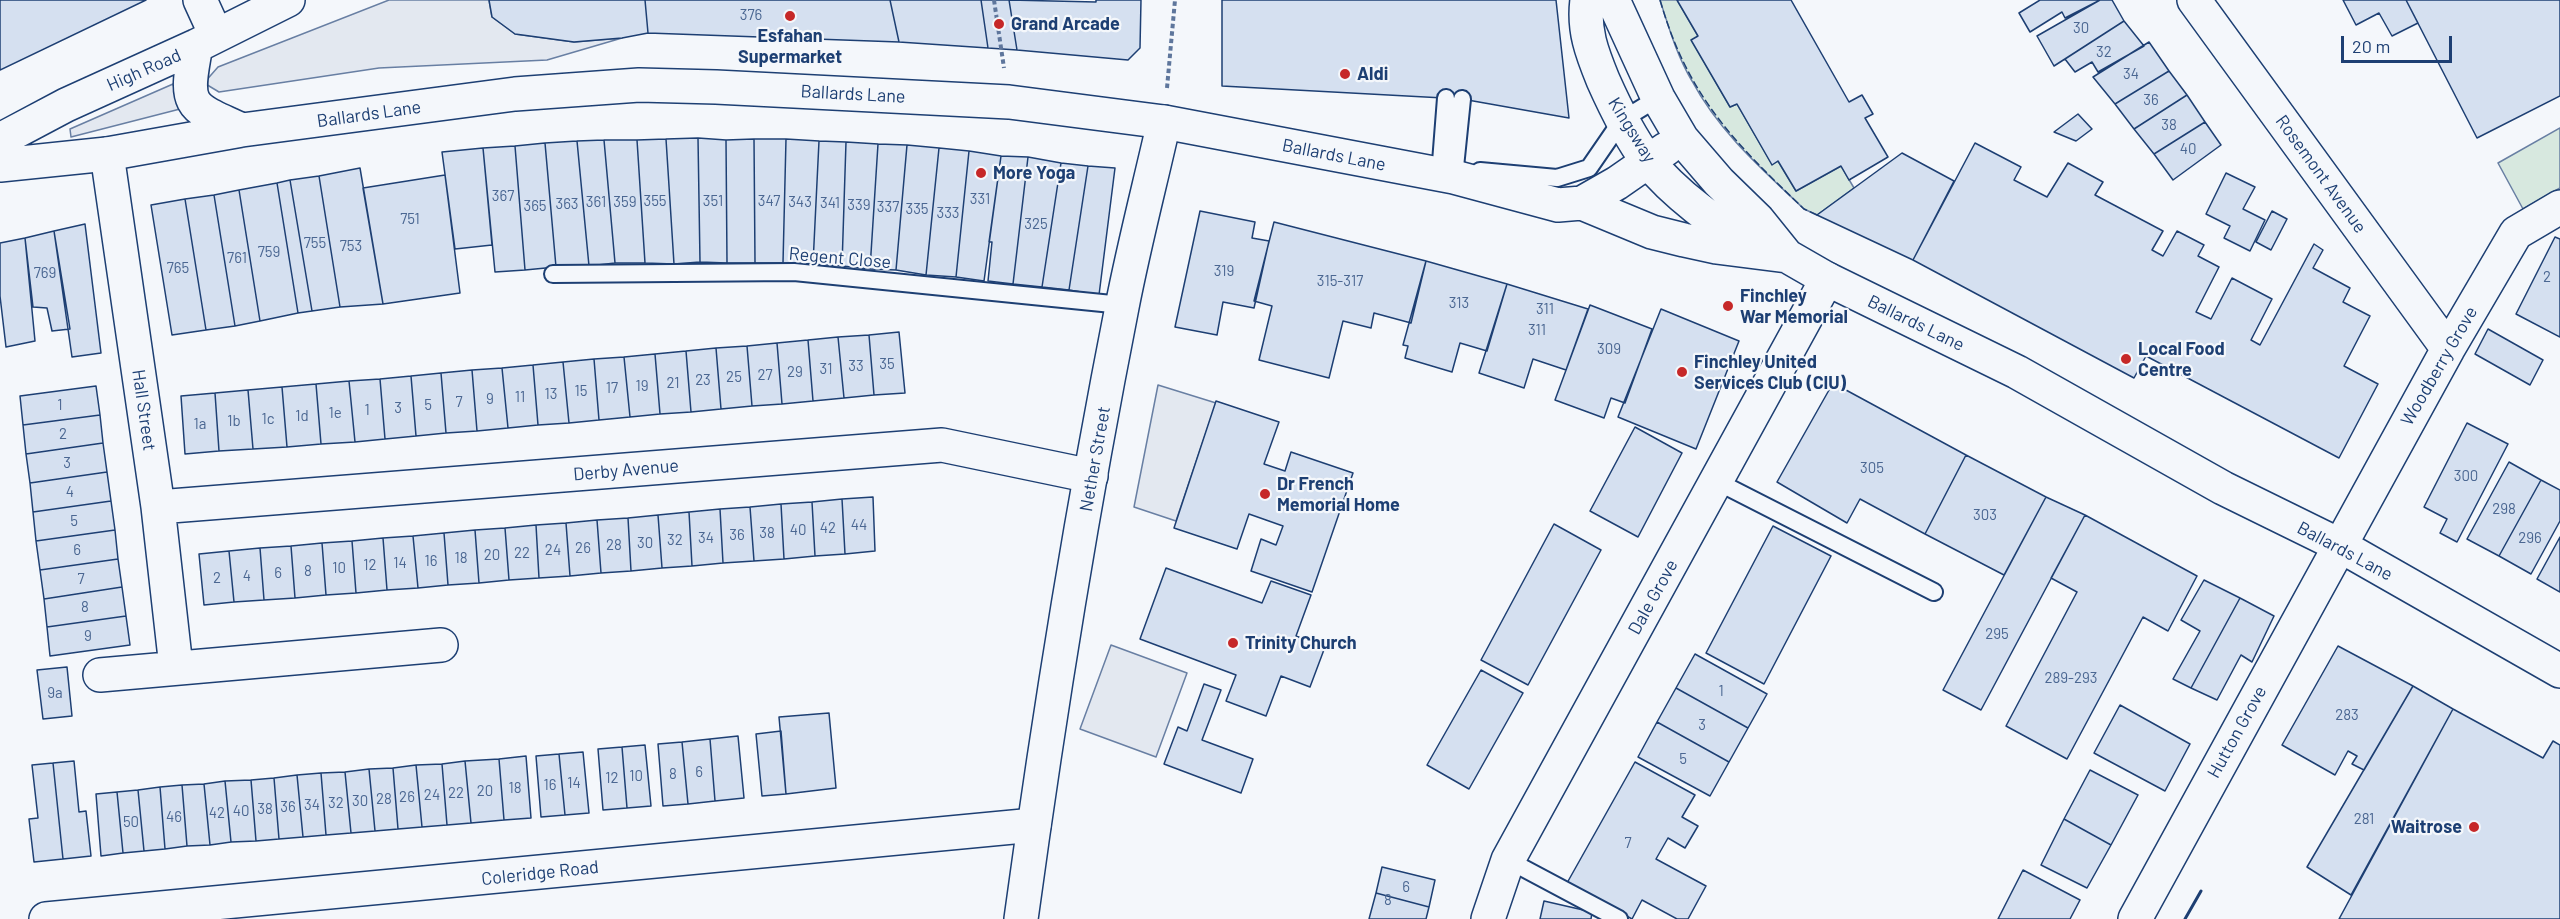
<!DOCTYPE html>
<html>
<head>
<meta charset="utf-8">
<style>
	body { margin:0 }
	#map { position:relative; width:2560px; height:919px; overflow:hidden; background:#f4f7fb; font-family:Barlow,sans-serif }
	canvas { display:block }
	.scale { position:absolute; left:2341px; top:36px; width:111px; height:27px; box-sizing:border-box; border:3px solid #1d3f73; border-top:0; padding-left:8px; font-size:18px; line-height:21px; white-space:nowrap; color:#1d3f73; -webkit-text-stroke:4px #f4f7fb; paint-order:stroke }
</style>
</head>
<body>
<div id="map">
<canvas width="2560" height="919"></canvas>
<div class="scale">20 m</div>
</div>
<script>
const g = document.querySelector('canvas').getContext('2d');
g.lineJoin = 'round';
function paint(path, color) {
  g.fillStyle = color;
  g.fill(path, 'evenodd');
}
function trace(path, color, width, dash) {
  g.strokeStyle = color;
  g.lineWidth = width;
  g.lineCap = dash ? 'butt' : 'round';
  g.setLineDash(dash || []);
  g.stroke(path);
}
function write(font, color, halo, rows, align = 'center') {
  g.font = font + ' Barlow,sans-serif';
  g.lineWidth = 4.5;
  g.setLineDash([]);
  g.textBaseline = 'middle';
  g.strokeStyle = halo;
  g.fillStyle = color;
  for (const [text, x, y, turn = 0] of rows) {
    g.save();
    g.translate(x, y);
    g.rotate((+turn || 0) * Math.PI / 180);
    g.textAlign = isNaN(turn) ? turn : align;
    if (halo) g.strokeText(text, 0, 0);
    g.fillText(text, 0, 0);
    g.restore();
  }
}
const green = new Path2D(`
	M 1660,0 L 1677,0 L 1698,36 L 1692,41 L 1730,107 L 1737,104 L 1772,164 L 1778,161 L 1796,191 L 1841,166 L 1854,188 L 1817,215 L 1804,209 C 1763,170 1719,132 1692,81 C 1677,56 1669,28 1660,0 Z
	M 2560,128 L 2560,188 L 2523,209 L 2498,163 Z`);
paint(green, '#d7e8df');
trace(green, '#687fa3', 1.5);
const parking = new Path2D(`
	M 389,0 L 489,0 L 492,17 L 515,34 L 574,42 L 622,38 L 547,60 L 379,68 L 219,92 L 204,83 L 218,67 Z
	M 173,84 L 180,109 L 71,137 L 70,129 Z
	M 1158,385 L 1216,403 L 1176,521 L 1134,507 Z
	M 1111,645 L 1187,673 L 1156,757 L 1080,729 Z`);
paint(parking, '#e3e8f0');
trace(parking, '#687fa3', 1.5);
const building = new Path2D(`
	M 0,0 L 146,0 L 0,70 Z
	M 489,0 L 645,0 L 648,33 L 622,38 L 574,42 L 515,34 L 492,17 Z
	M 645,0 L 890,0 L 899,42 L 648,33 Z
	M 890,0 L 981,0 L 988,48 L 899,42 Z
	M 981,0 L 1009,0 L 1017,50 L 988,48 Z
	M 1009,0 L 1096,2 L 1096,0 L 1141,0 L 1140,48 L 1128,60 L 1017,50 Z
	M 1222,0 L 1556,0 L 1569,118 L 1462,99 L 1222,86 Z
	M 1677,0 L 1791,0 L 1849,102 L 1862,95 L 1873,114 L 1865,118 L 1888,157 L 1849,180 L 1841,166 L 1796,191 L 1778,161 L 1772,165 L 1737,104 L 1730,107 L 1691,40 L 1698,36 Z
	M 2040,0 L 2100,0 L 2065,18 L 2062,12 L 2030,32 L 2019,13 Z
	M 2100,0 L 2112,0 L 2124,21 L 2054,66 L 2037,36 Z
	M 2343,0 L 2406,0 L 2418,23 L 2392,36 L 2379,13 L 2356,25 Z
	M 2406,0 L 2560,0 L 2560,96 L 2477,138 Z
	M 2124,21 L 2144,46 L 2098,72 L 2092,62 L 2075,72 L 2065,59 Z
	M 2149,42 L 2169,71 L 2115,104 L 2093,77 Z
	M 2169,71 L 2187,95 L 2134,129 L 2115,104 Z
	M 2187,95 L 2205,122 L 2154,154 L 2134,129 Z
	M 2078,114 L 2092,129 L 2076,141 L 2054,132 Z
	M 2205,122 L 2221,145 L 2173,180 L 2154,154 Z
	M 698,138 L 700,262 L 674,264 L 666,139 Z
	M 698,138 L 726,140 L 727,263 L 700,262 Z
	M 666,139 L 674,264 L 645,263 L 637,140 Z
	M 754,139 L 755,263 L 727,263 L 726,140 Z
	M 754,139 L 786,139 L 783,263 L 755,263 Z
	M 786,139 L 819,141 L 813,264 L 783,263 Z
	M 604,140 L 615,263 L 589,266 L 577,141 Z
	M 604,140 L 637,140 L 645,263 L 615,263 Z
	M 577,141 L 589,266 L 556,267 L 545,143 Z
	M 819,141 L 846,142 L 842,266 L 813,264 Z
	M 846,142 L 878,144 L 870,269 L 842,266 Z
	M 545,143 L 556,267 L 525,270 L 515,146 Z
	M 1975,143 L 2021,167 L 2014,180 L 2047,197 L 2068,163 L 2103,182 L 2095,195 L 2163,231 L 2152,250 L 2163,256 L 2177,231 L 2204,245 L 2198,256 L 2219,267 L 2196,312 L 2211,319 L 2232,278 L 2272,299 L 2251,340 L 2260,345 L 2314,244 L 2323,250 L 2313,268 L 2350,288 L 2343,302 L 2370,316 L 2344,366 L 2378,384 L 2339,458 L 2146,356 L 2134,378 L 1913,260 Z
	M 878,144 L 907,145 L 896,270 L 870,269 Z
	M 907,145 L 939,148 L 926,275 L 896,270 Z
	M 515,146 L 525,270 L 495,272 L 483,148 Z
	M 483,148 L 492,245 L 455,249 L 442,152 Z
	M 939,148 L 969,151 L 956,277 L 926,275 Z
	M 969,151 L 1001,156 L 984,281 L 956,277 Z
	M 1902,153 L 1954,181 L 1913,260 L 1817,215 Z
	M 1001,156 L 1028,157 L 1013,284 L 988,281 L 992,242 L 989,242 Z
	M 1028,157 L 1061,163 L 1042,287 L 1013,284 Z
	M 1061,163 L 1088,166 L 1069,290 L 1042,287 Z
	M 1088,166 L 1115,168 L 1099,295 L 1069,290 Z
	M 360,168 L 383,304 L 340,307 L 319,176 Z
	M 2226,173 L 2255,187 L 2243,209 L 2265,220 L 2250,251 L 2224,238 L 2230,226 L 2206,214 Z
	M 445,175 L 460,293 L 383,304 L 363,188 Z
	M 319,176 L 340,307 L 312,311 L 290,180 Z
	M 290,180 L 312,311 L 298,313 L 277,183 Z
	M 277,183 L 298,313 L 260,321 L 239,190 Z
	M 239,190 L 260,321 L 235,326 L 214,195 Z
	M 214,195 L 235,326 L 206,330 L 185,199 Z
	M 185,199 L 206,330 L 172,335 L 151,205 Z
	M 1200,211 L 1255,222 L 1252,238 L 1269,241 L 1254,308 L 1223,302 L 1217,335 L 1175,327 Z
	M 2272,211 L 2287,219 L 2271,250 L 2256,242 Z
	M 1274,222 L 1426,261 L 1411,323 L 1374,313 L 1371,328 L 1343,321 L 1329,378 L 1259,360 L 1272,306 L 1254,301 Z
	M 85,224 L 101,353 L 72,357 L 54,231 Z
	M 54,231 L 70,329 L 52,331 L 47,308 L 33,307 L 25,238 Z
	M 2555,237 L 2560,239 L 2560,337 L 2516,314 Z
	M 25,238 L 35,341 L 6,347 L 0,296 L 0,243 Z
	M 1426,261 L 1507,284 L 1487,351 L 1460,343 L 1452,372 L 1405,358 L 1408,346 L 1403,345 Z
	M 1507,284 L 1588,309 L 1566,370 L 1533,359 L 1524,388 L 1479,373 Z
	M 1590,305 L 1652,329 L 1625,403 L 1611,398 L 1604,418 L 1555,400 Z
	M 1661,309 L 1739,341 L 1696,449 L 1618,417 Z
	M 2488,329 L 2543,360 L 2530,385 L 2475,354 Z
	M 899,332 L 905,393 L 874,395 L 869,335 Z
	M 869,335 L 874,395 L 844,398 L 838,337 Z
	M 838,337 L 844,398 L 813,401 L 808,340 Z
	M 808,340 L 813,401 L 782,404 L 777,343 Z
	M 777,343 L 782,404 L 752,406 L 747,346 Z
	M 747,346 L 752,406 L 721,409 L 716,348 Z
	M 716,348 L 721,409 L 691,412 L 686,351 Z
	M 686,351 L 691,412 L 660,414 L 655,354 Z
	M 655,354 L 660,414 L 630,417 L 624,357 Z
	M 624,357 L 630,417 L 599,420 L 594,359 Z
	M 594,359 L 599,420 L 569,423 L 563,362 Z
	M 563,362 L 569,423 L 538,425 L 533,365 Z
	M 533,365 L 538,425 L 508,428 L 502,368 Z
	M 502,368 L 508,428 L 477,431 L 472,370 Z
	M 472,370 L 477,431 L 446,433 L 441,373 Z
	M 441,373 L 446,433 L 416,436 L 411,376 Z
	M 411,376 L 416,436 L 385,439 L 380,379 Z
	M 380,379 L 385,439 L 355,442 L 349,381 Z
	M 349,381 L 355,442 L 321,444 L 316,384 Z
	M 1833,383 L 1966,455 L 1925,534 L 1860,499 L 1847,523 L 1777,482 Z
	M 316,384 L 321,444 L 287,447 L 282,387 Z
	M 96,386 L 100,415 L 23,425 L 20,396 Z
	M 282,387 L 287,447 L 253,449 L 248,390 Z
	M 248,390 L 253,449 L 219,451 L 215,393 Z
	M 215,393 L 219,451 L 185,454 L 181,396 Z
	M 1216,401 L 1279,422 L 1264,464 L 1285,471 L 1291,452 L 1353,473 L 1312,592 L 1251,571 L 1261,539 L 1276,545 L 1283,526 L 1249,514 L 1237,549 L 1174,528 Z
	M 100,415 L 103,443 L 26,454 L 23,425 Z
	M 2467,423 L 2508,444 L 2457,542 L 2440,533 L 2447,519 L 2424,507 Z
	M 1635,427 L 1682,453 L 1638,537 L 1590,511 Z
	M 103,443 L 107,472 L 30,483 L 26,454 Z
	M 1966,455 L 2046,497 L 2004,575 L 1925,534 Z
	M 2509,462 L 2541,480 L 2499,556 L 2467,539 Z
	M 107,472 L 111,501 L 33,512 L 30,483 Z
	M 2541,480 L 2560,490 L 2560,521 L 2531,574 L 2499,556 Z
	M 873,497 L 875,551 L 845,554 L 842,499 Z
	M 2046,497 L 2085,515 L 1981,710 L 1943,690 Z
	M 842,499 L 845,554 L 815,556 L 812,502 Z
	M 111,501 L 115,530 L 36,541 L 33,512 Z
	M 812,502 L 815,556 L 784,559 L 781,504 Z
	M 781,504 L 784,559 L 754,561 L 750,507 Z
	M 750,507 L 754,561 L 723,563 L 720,509 Z
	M 720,509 L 723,563 L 692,566 L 689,512 Z
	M 689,512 L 692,566 L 662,568 L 658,515 Z
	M 658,515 L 662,568 L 631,571 L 628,518 Z
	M 2085,515 L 2197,576 L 2168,631 L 2143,617 L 2067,759 L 2006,726 L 2077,592 L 2051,578 Z
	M 628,518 L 631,571 L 601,573 L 597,520 Z
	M 597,520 L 601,573 L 570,576 L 566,523 Z
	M 566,523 L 570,576 L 539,578 L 536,525 Z
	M 1554,524 L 1601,550 L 1528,685 L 1481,660 Z
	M 536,525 L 539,578 L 509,580 L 505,528 Z
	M 1773,526 L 1831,556 L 1764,684 L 1706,653 Z
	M 505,528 L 509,580 L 479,583 L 475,530 Z
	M 115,530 L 118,559 L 40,570 L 36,541 Z
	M 475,530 L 479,583 L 448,585 L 444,533 Z
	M 444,533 L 448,585 L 418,588 L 413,536 Z
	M 413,536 L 418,588 L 387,590 L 383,538 Z
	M 2560,537 L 2560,592 L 2537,579 Z
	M 383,538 L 387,590 L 356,593 L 352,541 Z
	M 352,541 L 356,593 L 326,595 L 322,543 Z
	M 322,543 L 326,595 L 295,598 L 291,546 Z
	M 291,546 L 295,598 L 264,600 L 260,548 Z
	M 260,548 L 264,600 L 234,602 L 229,551 Z
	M 229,551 L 234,602 L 204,605 L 199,554 Z
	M 118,559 L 122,587 L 44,599 L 40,570 Z
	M 1166,568 L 1262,603 L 1271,581 L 1311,595 L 1296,636 L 1325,647 L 1310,687 L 1281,676 L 1266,716 L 1226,701 L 1236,675 L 1140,639 Z
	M 2204,580 L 2240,598 L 2191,688 L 2173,679 L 2200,631 L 2181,620 Z
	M 122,587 L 126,616 L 47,627 L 44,599 Z
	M 2240,598 L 2274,616 L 2252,662 L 2241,655 L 2217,700 L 2191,688 Z
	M 126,616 L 130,645 L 50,656 L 47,627 Z
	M 2338,646 L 2413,686 L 2364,770 L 2352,764 L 2357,756 L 2348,751 L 2335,775 L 2282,745 Z
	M 1695,654 L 1767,694 L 1748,728 L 1676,688 Z
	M 67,667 L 72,716 L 43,719 L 37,670 Z
	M 1481,670 L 1523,693 L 1469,789 L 1427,765 Z
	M 1204,684 L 1221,690 L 1202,740 L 1253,759 L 1241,793 L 1164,764 L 1178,727 L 1187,731 Z
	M 2413,686 L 2453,709 L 2351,895 L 2307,867 Z
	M 1676,688 L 1748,728 L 1729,762 L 1657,722 Z
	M 2120,705 L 2190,744 L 2165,791 L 2094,753 Z
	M 2453,709 L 2543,758 L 2553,741 L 2560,745 L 2560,919 L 2339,919 Z
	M 829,713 L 836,788 L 786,794 L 779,717 Z
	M 1657,722 L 1729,762 L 1710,796 L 1638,757 Z
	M 781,731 L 786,794 L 762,796 L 756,734 Z
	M 738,736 L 744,798 L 715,801 L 710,739 Z
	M 710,739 L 715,801 L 688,804 L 682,742 Z
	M 682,742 L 688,804 L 663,806 L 658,744 Z
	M 645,745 L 651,806 L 627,808 L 622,747 Z
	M 622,747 L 627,808 L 603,810 L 598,749 Z
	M 583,752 L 589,813 L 565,815 L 559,754 Z
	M 559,754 L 565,815 L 541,817 L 536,756 Z
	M 526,756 L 531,818 L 504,820 L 499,759 Z
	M 499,759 L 504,820 L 471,823 L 465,761 Z
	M 74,761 L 79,812 L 86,811 L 91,856 L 63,859 L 53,763 Z
	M 465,761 L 471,823 L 447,825 L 442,764 Z
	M 1635,762 L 1695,795 L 1682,817 L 1698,826 L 1685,848 L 1668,838 L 1656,859 L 1706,886 L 1688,919 L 1677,919 L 1642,900 L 1632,919 L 1567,883 Z
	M 53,763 L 63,859 L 34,862 L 29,819 L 38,818 L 32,765 Z
	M 442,764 L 447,825 L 422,827 L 416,765 Z
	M 416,765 L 422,827 L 398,829 L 393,768 Z
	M 393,768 L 398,829 L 375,831 L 369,769 Z
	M 369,769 L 375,831 L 351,833 L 345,772 Z
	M 2090,770 L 2138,795 L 2111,845 L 2064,819 Z
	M 345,772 L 351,833 L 326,835 L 321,773 Z
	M 321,773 L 326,835 L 303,837 L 297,775 Z
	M 297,775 L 303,837 L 279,839 L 274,778 Z
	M 274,778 L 279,839 L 256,841 L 251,780 Z
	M 251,780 L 256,841 L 231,842 L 225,781 Z
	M 225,781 L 231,842 L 210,845 L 204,784 Z
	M 204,784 L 210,845 L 187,846 L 182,785 Z
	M 182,785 L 187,846 L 165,849 L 160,787 Z
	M 160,787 L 165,849 L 144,851 L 138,790 Z
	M 138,790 L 144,851 L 123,853 L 117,792 Z
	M 117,792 L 123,853 L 101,856 L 96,794 Z
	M 2064,819 L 2111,845 L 2087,888 L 2041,865 Z
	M 1382,867 L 1435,880 L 1429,907 L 1376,893 Z
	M 2023,870 L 2080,900 L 2070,919 L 1998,919 Z
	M 1376,893 L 1429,907 L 1426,919 L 1369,919 Z
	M 1544,901 L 1592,912 L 1591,919 L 1540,919 Z`);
paint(building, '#d5e0f0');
trace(building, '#1d3f73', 1.5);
const lane = new Path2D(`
	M 1480,171 L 1557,178 L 1589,168 L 1622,120 L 1658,98
	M 1440,175 L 1446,98
	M 1454,177 L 1462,99
	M 553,274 L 794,272 L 1122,305
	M 1716,481 L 1934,592
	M 1508,860 L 1619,919`);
const street = new Path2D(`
	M 200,0 L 216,35
	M 2194,0 L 2448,349
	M 107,154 L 158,507 L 176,667
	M 158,507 L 942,445 L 1091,476
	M 100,675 L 441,645
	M 46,919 L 1034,825
	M 1488,919 L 1508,860 L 1827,279
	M 2135,919 L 2448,349 L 2516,233 L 2560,207`);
const secondary = new Path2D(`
	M 1021,919 C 1049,714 1082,510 1122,307 C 1134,245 1150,184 1164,122`);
const primary = new Path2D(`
	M 1587,0 C 1583,30 1592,53 1603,80 C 1615,107 1629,136 1647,160 C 1676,196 1716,223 1753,248
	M 1613,0 L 1658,98 L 1682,139 L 1719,182 L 1758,220 L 1787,256
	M 196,46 C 184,107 188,106 242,130
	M 0,140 L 66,105 L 196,46 L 288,0
	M 0,165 L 107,154 L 242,130 L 515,94 L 639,85 L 716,87 L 1009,102 L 1164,122 L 1454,177 L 1558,205 L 1582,203 L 1652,232 L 1684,240 L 1716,247 L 1787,256 L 1827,279 L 2017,372 L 2223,488 L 2339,545 L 2560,671
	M 1582,203 L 1617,183 L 1666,149`);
trace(lane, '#1d3f73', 20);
trace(street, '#1d3f73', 36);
trace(secondary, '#1d3f73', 36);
trace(primary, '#1d3f73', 36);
trace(new Path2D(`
	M 994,0 L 1004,68
	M 1167,88 L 1175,0`), '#5e769c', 4, [4.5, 3]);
trace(lane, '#f4f7fb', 16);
trace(street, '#f4f7fb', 33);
trace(secondary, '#f4f7fb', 33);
trace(primary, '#f4f7fb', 33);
trace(new Path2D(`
	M 1660,0 C 1688,97 1734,142 1804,209 L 1817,215`), '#1d3f73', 1.5, [8, 3]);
trace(new Path2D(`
	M 2185,919 L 2201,891`), '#1d3f73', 3);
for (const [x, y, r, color] of [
	[790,16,6,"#c62828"],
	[999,24,6,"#c62828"],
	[1345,74,6,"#c62828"],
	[981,173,6,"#c62828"],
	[1728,306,6,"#c62828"],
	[2126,359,6,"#c62828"],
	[1682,372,6,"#c62828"],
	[1265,494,6,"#c62828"],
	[1233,643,6,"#c62828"],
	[2474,827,6,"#c62828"]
]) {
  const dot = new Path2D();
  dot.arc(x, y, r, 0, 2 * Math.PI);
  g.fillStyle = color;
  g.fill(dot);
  trace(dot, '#f4f7fb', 2);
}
write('15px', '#4b6792', null, [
	["376",751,15],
	["30",2081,28],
	["32",2104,52],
	["34",2131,74],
	["36",2151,100],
	["38",2169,125],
	["40",2188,149],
	["367",503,196],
	["331",980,199],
	["355",655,201],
	["351",713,201],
	["347",769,201],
	["361",596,202],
	["359",625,202],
	["343",800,202],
	["341",830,203],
	["363",567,204],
	["339",859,205],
	["365",535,206],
	["337",888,207],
	["335",917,209],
	["333",948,213],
	["751",410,219],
	["325",1036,224],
	["755",315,243],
	["753",351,246],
	["759",269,252],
	["761",237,258],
	["765",178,268],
	["319",1224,271],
	["769",45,273],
	["2",2547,277],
	["315-317",1340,281],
	["313",1459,303],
	["311",1545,309],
	["311",1537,330],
	["309",1609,349],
	["35",887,364],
	["33",856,366],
	["31",826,369],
	["29",795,372],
	["27",765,375],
	["25",734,377],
	["23",703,380],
	["21",673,383],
	["19",642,386],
	["17",612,388],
	["15",581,391],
	["13",551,394],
	["11",520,397],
	["9",490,399],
	["7",459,402],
	["1",60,405],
	["5",428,405],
	["3",398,408],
	["1",367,410],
	["1e",335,413],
	["1d",302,416],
	["1c",268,419],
	["1b",234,421],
	["1a",200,424],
	["2",63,434],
	["3",67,463],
	["305",1872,468],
	["300",2466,476],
	["4",70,492],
	["298",2504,509],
	["303",1985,515],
	["5",74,521],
	["44",859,525],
	["42",828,528],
	["40",798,530],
	["38",767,533],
	["36",737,535],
	["34",706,538],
	["296",2530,538],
	["32",675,540],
	["30",645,543],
	["28",614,545],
	["26",583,548],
	["6",77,550],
	["24",553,550],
	["22",522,553],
	["20",492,555],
	["18",461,558],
	["16",431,561],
	["14",400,563],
	["12",370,565],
	["10",339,568],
	["8",308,571],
	["6",278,573],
	["4",247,576],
	["2",217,578],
	["7",81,579],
	["8",85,607],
	["295",1997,634],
	["9",88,636],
	["289-293",2071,678],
	["1",1721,691],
	["9a",55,693],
	["283",2347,715],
	["3",1702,725],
	["5",1683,759],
	["6",699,772],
	["8",673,774],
	["10",636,776],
	["12",612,778],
	["14",574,783],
	["16",550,785],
	["18",515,788],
	["20",485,791],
	["22",456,793],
	["24",432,795],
	["26",407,797],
	["28",384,799],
	["30",360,801],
	["32",336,803],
	["34",312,805],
	["36",288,807],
	["38",265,809],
	["40",241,811],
	["42",217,813],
	["46",174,817],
	["281",2364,819],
	["50",131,822],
	["7",1628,843],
	["6",1406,887],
	["8",1388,900]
]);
write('bold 18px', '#1d3f73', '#f4f7fb', [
	["Grand Arcade",1011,24],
	["Esfahan",790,36,"center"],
	["Supermarket",790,57,"center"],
	["Aldi",1357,74],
	["More Yoga",993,173],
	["Finchley",1740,296],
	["War Memorial",1740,317],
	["Local Food",2138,349],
	["Centre",2138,370],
	["Finchley United",1694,362],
	["Services Club (CIU)",1694,383],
	["Dr French",1277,484],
	["Memorial Home",1277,505],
	["Trinity Church",1245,643],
	["Waitrose",2462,827,"right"]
], 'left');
write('18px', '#1d3f73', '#f4f7fb', [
	["High Road",144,70,-24],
	["Ballards Lane",853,94,3],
	["Ballards Lane",369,114,-8],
	["Kingsway",1632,130,58],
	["Ballards Lane",1334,155,11],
	["Rosemont Avenue",2321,174,54],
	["Regent Close",840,258,5],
	["Ballards Lane",1916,323,26],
	["Woodberry Grove",2439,366,-60],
	["Hall Street",144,410,82],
	["Nether Street",1095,459,-80],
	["Derby Avenue",626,470,-5],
	["Ballards Lane",2345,551,28],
	["Dale Grove",1653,597,-61],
	["Hutton Grove",2237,732,-61],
	["Coleridge Road",540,873,-6]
]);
</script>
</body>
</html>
